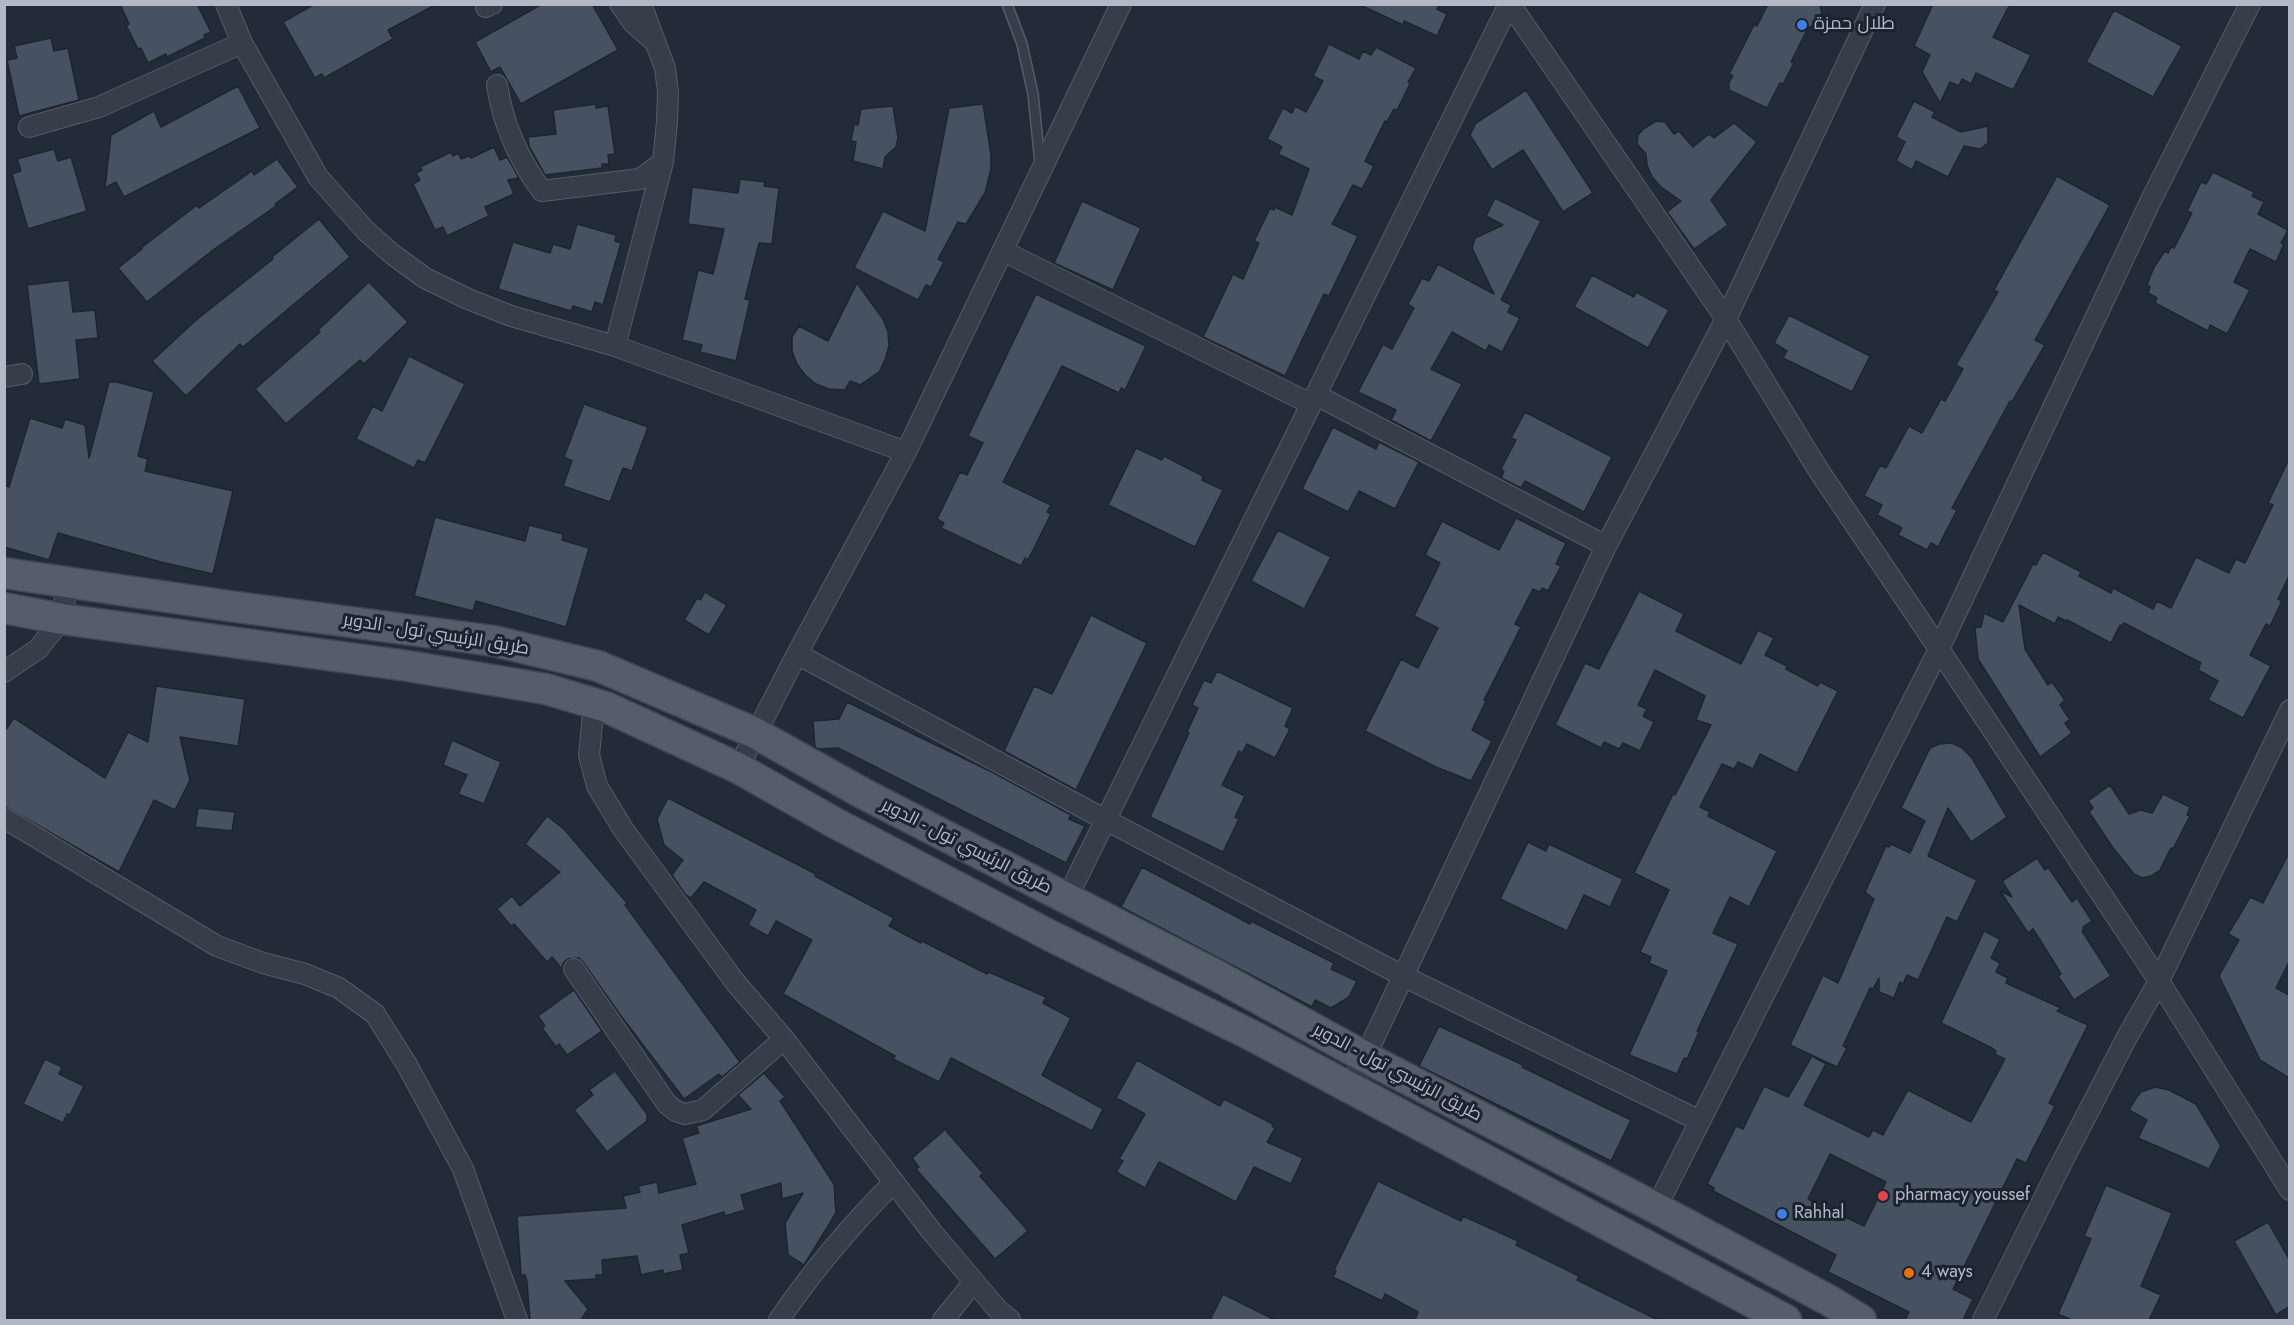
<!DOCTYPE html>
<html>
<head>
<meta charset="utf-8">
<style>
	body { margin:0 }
	#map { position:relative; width:2294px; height:1325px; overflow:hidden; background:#222c39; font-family:Jost,sans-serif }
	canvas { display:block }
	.frame { position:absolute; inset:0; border:6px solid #b1b9c6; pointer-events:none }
</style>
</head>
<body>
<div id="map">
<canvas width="2294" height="1325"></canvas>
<div class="frame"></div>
</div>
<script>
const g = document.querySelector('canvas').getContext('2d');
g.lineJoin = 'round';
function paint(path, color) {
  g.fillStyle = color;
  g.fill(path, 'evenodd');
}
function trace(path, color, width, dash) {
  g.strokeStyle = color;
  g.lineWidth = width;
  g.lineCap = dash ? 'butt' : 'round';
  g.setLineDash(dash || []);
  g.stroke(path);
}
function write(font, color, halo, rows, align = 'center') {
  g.font = font + ' Jost,Cairo,sans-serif';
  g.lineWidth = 6;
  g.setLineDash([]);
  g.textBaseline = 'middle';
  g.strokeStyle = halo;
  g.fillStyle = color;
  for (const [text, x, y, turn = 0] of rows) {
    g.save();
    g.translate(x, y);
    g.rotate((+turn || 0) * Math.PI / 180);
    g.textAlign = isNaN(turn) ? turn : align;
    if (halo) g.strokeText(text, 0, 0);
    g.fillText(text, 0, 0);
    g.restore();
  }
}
const building = new Path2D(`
	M 120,4 L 197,4 L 211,32 L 204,35 L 205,38 L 167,57 L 166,54 L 148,63 L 141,48 L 138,49 L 126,25 L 129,24 Z
	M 315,4 L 437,4 L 388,30 L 393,39 L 324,78 L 322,74 L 315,78 L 283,22 Z
	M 542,4 L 592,4 L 618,50 L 521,104 L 500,67 L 491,72 L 475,42 Z
	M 1358,4 L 1439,4 L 1437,9 L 1447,14 L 1437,36 L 1404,21 L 1403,25 Z
	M 1768,4 L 1820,4 L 1823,21 L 1808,28 L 1791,62 L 1794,63 L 1783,84 L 1780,83 L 1767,108 L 1729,90 L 1729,82 L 1733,76 L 1729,74 L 1754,25 L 1757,26 Z
	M 1933,4 L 2010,4 L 1993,37 L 2031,55 L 2013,90 L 1976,73 L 1971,84 L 1962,79 L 1959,86 L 1950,82 L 1940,103 L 1922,72 L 1930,55 L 1914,46 Z
	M 2114,10 L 2182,46 L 2153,97 L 2086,62 Z
	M 51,38 L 54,51 L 68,48 L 79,100 L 19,116 L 7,60 L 17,58 L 14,46 Z
	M 1329,44 L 1359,59 L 1363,51 L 1371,55 L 1376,47 L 1416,68 L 1408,82 L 1410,84 L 1397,110 L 1394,109 L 1387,122 L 1385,121 L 1365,161 L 1374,166 L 1362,189 L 1353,185 L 1332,224 L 1358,236 L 1329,296 L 1324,294 L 1285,376 L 1203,337 L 1233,274 L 1243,279 L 1259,243 L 1254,241 L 1270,208 L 1274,210 L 1275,207 L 1292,215 L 1309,169 L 1278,154 L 1282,147 L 1267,139 L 1283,108 L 1292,113 L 1295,106 L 1306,112 L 1323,81 L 1313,76 Z
	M 238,86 L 260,128 L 124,197 L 116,182 L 105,188 L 111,135 L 154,111 L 161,127 Z
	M 1526,90 L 1593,193 L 1563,212 L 1523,150 L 1492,170 L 1470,135 L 1476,123 Z
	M 1914,101 L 1935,112 L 1932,117 L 1961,132 L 1988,126 L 1988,143 L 1980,149 L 1964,146 L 1948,177 L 1916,161 L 1912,170 L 1896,161 L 1905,142 L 1896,137 Z
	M 596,104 L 596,108 L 608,106 L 615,154 L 608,155 L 609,164 L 602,164 L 602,168 L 545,175 L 529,146 L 528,137 L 556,134 L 553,110 Z
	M 983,104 L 991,155 L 991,169 L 985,193 L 966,224 L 958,222 L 938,259 L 944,262 L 931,287 L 926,285 L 918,300 L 854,268 L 883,211 L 925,231 L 949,108 Z
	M 893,106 L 898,138 L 896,147 L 885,157 L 883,169 L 853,161 L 856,142 L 851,141 L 854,124 L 858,125 L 861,109 Z
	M 1656,121 L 1665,122 L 1674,134 L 1679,131 L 1693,147 L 1709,134 L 1714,138 L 1734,123 L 1757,142 L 1711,200 L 1728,225 L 1694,249 L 1667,212 L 1681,201 L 1661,187 L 1652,177 L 1647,165 L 1646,154 L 1637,144 L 1638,135 L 1643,129 Z
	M 494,147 L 500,160 L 507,157 L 519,178 L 508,180 L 514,194 L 485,207 L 489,216 L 447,236 L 443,227 L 435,230 L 413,184 L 420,180 L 416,173 L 422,170 L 420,167 L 451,152 L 453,156 L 458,153 L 461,159 L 469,156 L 471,158 Z
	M 54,149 L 58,161 L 71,157 L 87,211 L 28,229 L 12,174 L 21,171 L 17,159 Z
	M 277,159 L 298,187 L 275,204 L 276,206 L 213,250 L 147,302 L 118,268 L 142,249 L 141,248 L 197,205 L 199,208 L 252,171 L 254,175 Z
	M 2213,172 L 2254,192 L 2252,196 L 2264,202 L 2258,214 L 2288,230 L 2281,243 L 2284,244 L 2276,262 L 2250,249 L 2234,282 L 2250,290 L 2227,334 L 2210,325 L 2208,331 L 2155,303 L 2157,298 L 2148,293 L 2150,287 L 2147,285 L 2154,267 L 2165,251 L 2168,253 L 2171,247 L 2174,248 L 2192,213 L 2187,211 L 2201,182 L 2206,184 Z
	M 2057,176 L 2110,205 L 2035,340 L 2045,345 L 2012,402 L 2010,401 L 1952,508 L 1957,510 L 1938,547 L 1931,543 L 1927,550 L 1898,535 L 1902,528 L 1877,515 L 1882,505 L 1864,496 L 1880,465 L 1886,468 L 1909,426 L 1922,433 L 1941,399 L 1945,401 L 1963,369 L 1956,365 L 1998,292 L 1994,290 Z
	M 740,179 L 765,182 L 764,186 L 779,188 L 772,244 L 759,243 L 745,299 L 750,300 L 736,361 L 700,352 L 702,345 L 682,340 L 698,270 L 713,274 L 724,229 L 688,224 L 692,187 L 738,193 Z
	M 1495,198 L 1541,221 L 1501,300 L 1511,305 L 1508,312 L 1520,318 L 1502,352 L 1489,345 L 1486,351 L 1452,332 L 1431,369 L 1462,384 L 1431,441 L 1391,420 L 1396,410 L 1358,392 L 1383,344 L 1392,349 L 1414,308 L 1408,304 L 1422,278 L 1429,281 L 1438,264 L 1494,294 L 1472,248 L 1475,238 L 1503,225 L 1486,216 Z
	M 1082,201 L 1141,228 L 1113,290 L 1054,263 Z
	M 319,219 L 350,257 L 243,347 L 240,344 L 186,396 L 152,361 L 195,321 L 273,259 L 272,257 Z
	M 577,224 L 616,235 L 615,241 L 621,243 L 603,305 L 595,302 L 592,312 L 573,306 L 571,311 L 498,289 L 513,242 L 550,253 L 553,244 L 570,249 Z
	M 1592,275 L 1634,297 L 1636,292 L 1669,310 L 1648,348 L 1574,307 Z
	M 69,280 L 73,312 L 95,310 L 98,338 L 76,340 L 80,379 L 39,384 L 27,285 Z
	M 369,282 L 408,322 L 364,364 L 360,360 L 286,424 L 255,389 L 320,332 L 318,330 Z
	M 857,283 L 883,319 L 888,332 L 889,346 L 885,360 L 879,372 L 860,385 L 850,381 L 845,390 L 829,389 L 816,384 L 805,375 L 797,364 L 792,351 L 792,337 L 799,326 L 828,341 Z
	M 1036,294 L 1146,346 L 1125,390 L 1121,388 L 1119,393 L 1062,366 L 1003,482 L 1051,505 L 1047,512 L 1051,514 L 1028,560 L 1025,558 L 1021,566 L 941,528 L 944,523 L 937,519 L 960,472 L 967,475 L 983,443 L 968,436 Z
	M 1789,315 L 1870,356 L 1852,392 L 1783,358 L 1787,351 L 1774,343 Z
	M 409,356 L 465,384 L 425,463 L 418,460 L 414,468 L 356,439 L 373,406 L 382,411 Z
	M 109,382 L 117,382 L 154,392 L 138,456 L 148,459 L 145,471 L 233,491 L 213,574 L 161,562 L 58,533 L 49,560 L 4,547 L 4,485 L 9,487 L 30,418 L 62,428 L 65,419 L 85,425 L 89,458 Z
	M 584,404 L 648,427 L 632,471 L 623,468 L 610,502 L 563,486 L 572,461 L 564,457 Z
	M 1525,412 L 1612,457 L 1584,512 L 1525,481 L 1521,488 L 1501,478 L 1504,471 L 1501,469 L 1516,440 L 1511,438 Z
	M 1333,427 L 1376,449 L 1379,442 L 1419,462 L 1395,509 L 1359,491 L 1348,512 L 1302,489 Z
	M 1136,448 L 1162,460 L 1164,456 L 1203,476 L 1202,480 L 1223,490 L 1195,547 L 1108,505 Z
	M 2289,459 L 2289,576 L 2278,599 L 2282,601 L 2270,626 L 2266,624 L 2250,655 L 2271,666 L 2243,718 L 2208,700 L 2218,681 L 2198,670 L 2201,663 L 2124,623 L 2122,626 L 2120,625 L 2111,643 L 2067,620 L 2066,621 L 2058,617 L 2055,624 L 2019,605 L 2025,649 L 2048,685 L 2052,682 L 2065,700 L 2060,705 L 2070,720 L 2065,723 L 2072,733 L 2040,757 L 1978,659 L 1975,628 L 1981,627 L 1984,613 L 2003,622 L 2033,564 L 2036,565 L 2043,552 L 2081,572 L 2079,576 L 2111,593 L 2113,588 L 2153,609 L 2157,601 L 2171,608 L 2196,557 L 2229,573 L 2236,559 L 2245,563 L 2273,505 L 2268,503 Z
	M 435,517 L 525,541 L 529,525 L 563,534 L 562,540 L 589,548 L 566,627 L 476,601 L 473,611 L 414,596 Z
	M 1516,518 L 1566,543 L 1556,564 L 1561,566 L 1548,591 L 1542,588 L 1540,592 L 1533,589 L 1515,624 L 1521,627 L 1484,700 L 1486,701 L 1472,730 L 1492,741 L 1471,781 L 1436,767 L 1365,731 L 1401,659 L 1418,668 L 1438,628 L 1414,616 L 1440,563 L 1425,555 L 1442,521 L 1499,550 Z
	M 1278,530 L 1331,557 L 1304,609 L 1251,581 Z
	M 1639,591 L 1684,614 L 1676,631 L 1741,664 L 1758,630 L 1774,638 L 1765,655 L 1787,666 L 1786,669 L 1818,686 L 1820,682 L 1838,691 L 1797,773 L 1760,754 L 1753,769 L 1738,762 L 1734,769 L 1722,764 L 1700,807 L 1710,812 L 1708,816 L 1777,851 L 1749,907 L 1730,897 L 1713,933 L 1738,944 L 1697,1031 L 1699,1032 L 1687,1059 L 1684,1058 L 1677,1074 L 1629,1055 L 1667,971 L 1649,963 L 1651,957 L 1640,952 L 1669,890 L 1634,873 L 1673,794 L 1675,795 L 1711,725 L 1696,720 L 1705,696 L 1655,670 L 1638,705 L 1647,709 L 1643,716 L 1654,722 L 1640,751 L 1623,743 L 1619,749 L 1604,742 L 1601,748 L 1555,725 L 1585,663 L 1599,669 Z
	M 705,592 L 727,605 L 709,635 L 684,620 L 697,598 L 700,600 Z
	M 1091,615 L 1147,643 L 1076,790 L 1004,751 L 1034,686 L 1052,694 Z
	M 1217,671 L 1293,708 L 1285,726 L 1290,729 L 1275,758 L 1247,744 L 1242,753 L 1239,751 L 1222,785 L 1245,796 L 1235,817 L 1239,819 L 1223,852 L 1150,817 L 1189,733 L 1187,732 L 1198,708 L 1192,705 L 1204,680 L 1211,683 Z
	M 156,686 L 245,699 L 238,746 L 180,737 L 190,780 L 175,810 L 154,800 L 119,872 L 4,806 L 4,732 L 14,718 L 105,778 L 128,732 L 148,742 Z
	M 847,702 L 994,773 L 1071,815 L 1069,819 L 1085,826 L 1066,863 L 838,748 L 818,749 L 815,747 L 813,721 L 839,719 Z
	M 452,740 L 501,762 L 484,804 L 458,794 L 467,775 L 443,765 Z
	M 1952,743 L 1962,748 L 1972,758 L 2007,817 L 1971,842 L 1948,808 L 1928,856 L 1977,880 L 1957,922 L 1947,917 L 1918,980 L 1907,975 L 1903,984 L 1900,982 L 1894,998 L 1879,992 L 1879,978 L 1873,989 L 1870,988 L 1843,1046 L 1847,1048 L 1837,1067 L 1790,1045 L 1823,975 L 1838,983 L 1874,899 L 1865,892 L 1886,846 L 1889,847 L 1891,844 L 1910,853 L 1925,821 L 1901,808 L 1930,748 L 1939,744 Z
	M 2110,785 L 2129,814 L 2141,810 L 2152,813 L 2163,794 L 2190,807 L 2187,815 L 2190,816 L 2173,849 L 2171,848 L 2160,870 L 2151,876 L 2142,878 L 2134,874 L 2113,848 L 2089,812 L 2093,808 L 2088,801 Z
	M 668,798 L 816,874 L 815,876 L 894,918 L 889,926 L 921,943 L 922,941 L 987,974 L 989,972 L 1046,997 L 1043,1003 L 1071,1018 L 1042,1075 L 1103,1109 L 1092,1131 L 951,1058 L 939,1082 L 893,1059 L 895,1056 L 783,994 L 812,940 L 776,921 L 768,936 L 748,925 L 756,910 L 704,882 L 691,898 L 685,894 L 672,875 L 683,860 L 664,845 L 657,819 Z
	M 198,808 L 235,812 L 232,831 L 195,827 Z
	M 547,816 L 564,829 L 627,903 L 625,905 L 740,1062 L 722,1077 L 719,1074 L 684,1099 L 621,1016 L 583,962 L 579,958 L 568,959 L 563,963 L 562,969 L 552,957 L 547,962 L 514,924 L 511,926 L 497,909 L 512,896 L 520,906 L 560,872 L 525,844 Z
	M 1528,842 L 1546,851 L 1549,844 L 1623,879 L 1610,907 L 1584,895 L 1567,931 L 1500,899 Z
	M 2289,853 L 2289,962 L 2276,988 L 2289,995 L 2289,1078 L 2260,1060 L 2219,976 L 2239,940 L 2228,934 L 2239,916 L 2250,897 L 2263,903 Z
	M 2037,858 L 2045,870 L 2048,867 L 2072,902 L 2077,898 L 2092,921 L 2083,927 L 2084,929 L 2082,931 L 2111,976 L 2074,1000 L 2058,976 L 2061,974 L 2055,964 L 2033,929 L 2028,933 L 2000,891 L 2012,897 L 2002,881 Z
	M 1142,867 L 1250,924 L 1251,921 L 1334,963 L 1331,969 L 1357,981 L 1349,997 L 1331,1008 L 1315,1000 L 1312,1007 L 1121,907 Z
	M 1984,931 L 2000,939 L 1991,958 L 2000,963 L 1996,972 L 2008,978 L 2006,983 L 2061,1008 L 2057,1011 L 2088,1025 L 2049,1103 L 2055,1106 L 2026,1163 L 2017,1159 L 1953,1289 L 1973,1299 L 1963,1320 L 1905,1320 L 1909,1312 L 1828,1272 L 1836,1255 L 1713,1191 L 1714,1188 L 1707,1184 L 1736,1126 L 1743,1129 L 1764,1086 L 1788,1097 L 1812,1056 L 1826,1064 L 1804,1105 L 1869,1137 L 1873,1130 L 1883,1135 L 1908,1090 L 1971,1122 L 2005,1059 L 1994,1054 L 1996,1051 L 1992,1048 L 1941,1023 ZM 1830,1154 L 1886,1182 L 1864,1226 L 1808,1199 Z
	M 574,990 L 602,1031 L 567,1055 L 559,1044 L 556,1047 L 542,1028 L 545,1026 L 538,1016 Z
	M 1439,1026 L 1523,1065 L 1522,1067 L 1631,1120 L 1611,1161 L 1419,1066 Z
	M 45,1059 L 62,1067 L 59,1074 L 84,1086 L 70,1115 L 67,1114 L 63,1123 L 23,1104 Z
	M 1137,1060 L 1220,1106 L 1224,1099 L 1273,1124 L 1272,1126 L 1275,1128 L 1267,1142 L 1303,1158 L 1291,1184 L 1254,1167 L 1236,1202 L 1159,1162 L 1145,1188 L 1116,1172 L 1123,1161 L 1119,1159 L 1145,1114 L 1116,1098 Z
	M 615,1071 L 647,1114 L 647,1121 L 607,1152 L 574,1110 L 593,1095 L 589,1090 Z
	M 764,1073 L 785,1097 L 780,1101 L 834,1184 L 836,1213 L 804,1265 L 788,1255 L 785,1223 L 803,1193 L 782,1199 L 781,1183 L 741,1195 L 745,1210 L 725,1216 L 724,1212 L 682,1225 L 689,1253 L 680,1255 L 683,1270 L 663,1274 L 663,1270 L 641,1275 L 637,1256 L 602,1260 L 603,1275 L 596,1275 L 596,1279 L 565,1281 L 588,1309 L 581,1320 L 530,1320 L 527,1282 L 525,1275 L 521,1275 L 517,1216 L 626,1208 L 623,1196 L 640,1192 L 638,1186 L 657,1182 L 659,1193 L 696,1184 L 682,1138 L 699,1133 L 696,1126 L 751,1109 L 738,1095 Z
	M 2155,1087 L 2169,1090 L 2196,1104 L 2221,1146 L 2209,1169 L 2138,1138 L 2147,1120 L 2129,1110 L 2136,1098 L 2141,1092 Z
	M 947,1128 L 947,1132 L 983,1173 L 980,1176 L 1028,1231 L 995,1259 L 916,1169 L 919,1167 L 912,1158 Z
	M 1378,1181 L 1461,1221 L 1463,1216 L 1518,1241 L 1516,1245 L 1579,1276 L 1577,1280 L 1658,1320 L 1415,1320 L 1418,1312 L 1385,1294 L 1382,1301 L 1333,1277 L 1336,1271 L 1334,1270 Z
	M 2106,1185 L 2172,1213 L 2141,1286 L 2161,1295 L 2149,1320 L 2072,1320 L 2058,1314 L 2091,1239 L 2084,1236 Z
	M 2268,1222 L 2289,1259 L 2289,1307 L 2276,1315 L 2234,1241 Z
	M 1223,1294 L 1275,1320 L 1210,1320 Z`);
paint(building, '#465261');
trace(building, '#1d2531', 1.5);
const service = new Path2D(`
	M 1007,4 L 1022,44 L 1033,94 L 1040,163`);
const minor = new Path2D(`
	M 226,4 L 242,43 L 318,177 L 366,231 L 392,254 L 425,278 L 468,299 L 511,316 L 615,346 L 906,452
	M 620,4 L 634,24 L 655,42
	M 1510,4 L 1726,319 L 1819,471 L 1939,649 L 2159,981 L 2290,1190
	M 486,7 L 492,4
	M 497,85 C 503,124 519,160 542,191 L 640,179 L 663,162
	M 29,127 L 99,107 L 242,43
	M 1003,251 L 1311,404
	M 615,346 L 663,162 L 667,122 L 668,92 L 665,68 L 641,4
	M 4,377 L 22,374
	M 1316,395 L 1606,546
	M 797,654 L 1106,820 L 1403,976 L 1700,1121
	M 4,672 L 38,649 L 62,619 L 67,582
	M 594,703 L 589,755 L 597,786 L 623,829 L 735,982 L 784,1039 L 932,1232 L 998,1310 L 1010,1320
	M 738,768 L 797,654 L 906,452 L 1121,4
	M 4,818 L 217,946 L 263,963 L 305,974 L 339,988 L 375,1014 L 407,1065 L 463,1169 L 517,1320
	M 1067,898 L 1509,4
	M 574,969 L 667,1104 L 676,1111 L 685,1114 L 703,1110 L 784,1039
	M 1350,1089 L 1606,546 L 1726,319 L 1875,4
	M 1656,1208 L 1939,649 L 2152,198 L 2250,4
	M 779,1320 C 813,1270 851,1225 894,1182
	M 943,1320 L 974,1282
	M 1983,1320 L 2058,1170 L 2127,1037 L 2159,981 L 2290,710`);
const primary = new Path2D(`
	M 4,573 L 229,606 L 494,641 L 598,666 L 755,733 L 864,794 L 1214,974 L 1365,1057 L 1656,1208 L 1830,1301 L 1861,1320
	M 4,608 L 62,619 L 408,666 L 546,689 L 606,707 L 738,768 L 835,823 L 1051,936 L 1251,1035 L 1786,1320`);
trace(service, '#545c68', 12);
trace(minor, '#545c68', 22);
trace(primary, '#3f4753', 33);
trace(service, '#363e4a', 9);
trace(minor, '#363e4a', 20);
trace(primary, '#545d6a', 30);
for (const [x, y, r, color] of [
	[1802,25,6,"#3f7fe0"],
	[1883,1196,6,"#e0444e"],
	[1782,1214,6,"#3f7fe0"],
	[1909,1273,6,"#e8710a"]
]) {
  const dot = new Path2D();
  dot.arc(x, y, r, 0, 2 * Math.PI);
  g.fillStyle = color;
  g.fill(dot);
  trace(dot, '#1b232e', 2);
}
write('18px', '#b1b9c6', '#1b232e', [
	["طلال حمزة",1814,25],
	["pharmacy youssef",1895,1196],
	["Rahhal",1794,1214],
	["4 ways",1921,1273]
], 'left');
write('18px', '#b1b9c6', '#1b232e', [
	["طريق الرئيسي تول - الدوير",436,635,9],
	["طريق الرئيسي تول - الدوير",966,847,27],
	["طريق الرئيسي تول - الدوير",1397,1073,28]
]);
</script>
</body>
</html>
